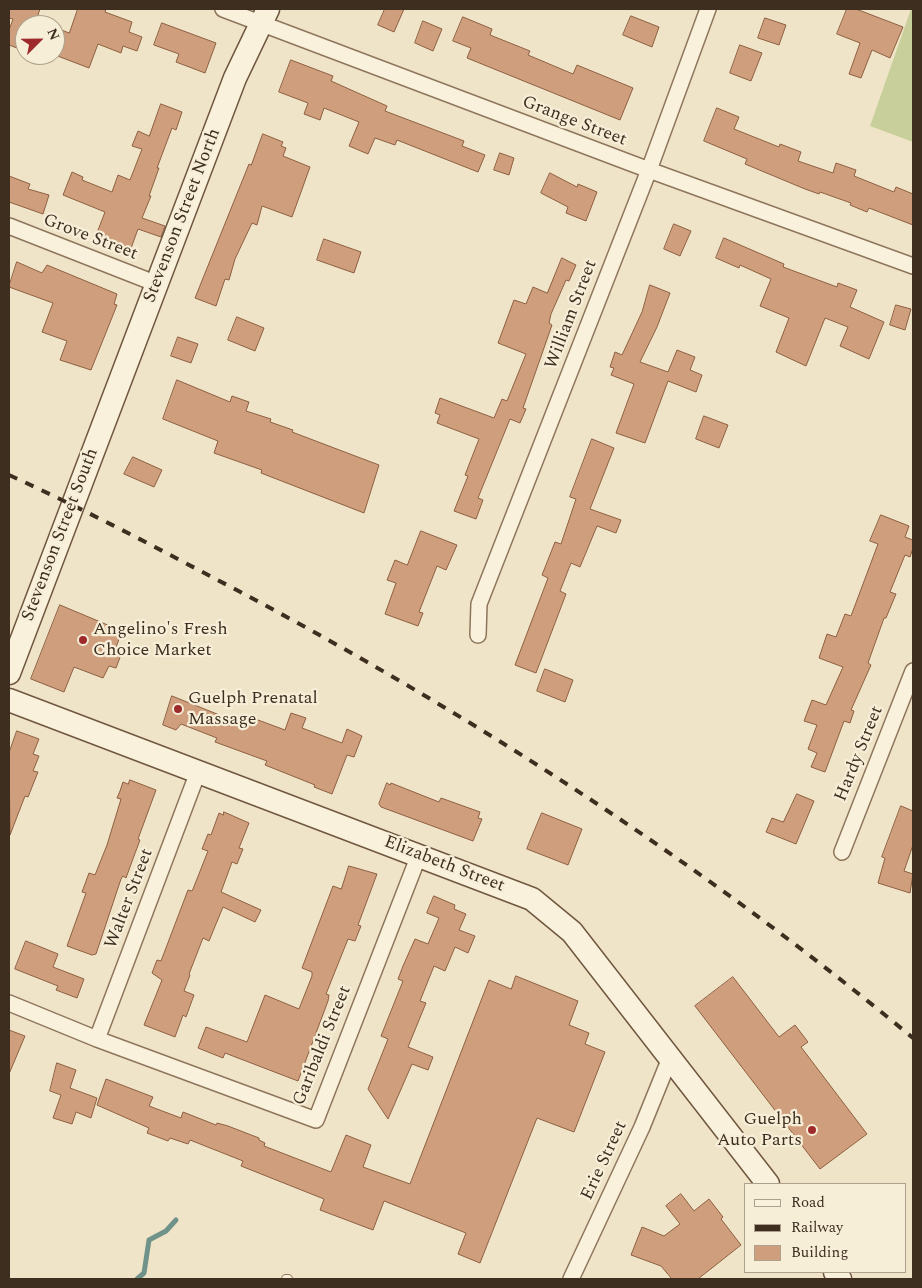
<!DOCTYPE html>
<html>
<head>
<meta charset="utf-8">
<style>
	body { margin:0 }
	#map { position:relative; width:922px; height:1288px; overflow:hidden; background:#f0e4c8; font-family:Spectral,serif }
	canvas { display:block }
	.frame { position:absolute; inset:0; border:10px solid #3d2e20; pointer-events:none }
	.legend { position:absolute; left:744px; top:1183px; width:162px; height:90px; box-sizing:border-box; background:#f7eed8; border:1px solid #ada18e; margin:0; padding:6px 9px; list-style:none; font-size:15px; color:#3d2e20 }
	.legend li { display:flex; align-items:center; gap:10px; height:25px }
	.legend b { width:25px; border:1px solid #ada18e }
	.north { position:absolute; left:15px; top:15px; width:50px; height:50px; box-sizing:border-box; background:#f7eed8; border:1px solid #ada18e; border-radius:50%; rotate:67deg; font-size:14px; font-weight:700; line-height:20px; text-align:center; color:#3d2e20 }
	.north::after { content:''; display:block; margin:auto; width:18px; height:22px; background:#9e2a2b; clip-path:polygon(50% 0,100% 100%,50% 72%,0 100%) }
</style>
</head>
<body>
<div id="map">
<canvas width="922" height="1288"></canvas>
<div class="frame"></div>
<ul class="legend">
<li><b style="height:6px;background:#faf1dc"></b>Road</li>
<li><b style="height:6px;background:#3d2e20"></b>Railway</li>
<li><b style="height:14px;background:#cf9f7d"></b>Building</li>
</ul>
<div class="north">N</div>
</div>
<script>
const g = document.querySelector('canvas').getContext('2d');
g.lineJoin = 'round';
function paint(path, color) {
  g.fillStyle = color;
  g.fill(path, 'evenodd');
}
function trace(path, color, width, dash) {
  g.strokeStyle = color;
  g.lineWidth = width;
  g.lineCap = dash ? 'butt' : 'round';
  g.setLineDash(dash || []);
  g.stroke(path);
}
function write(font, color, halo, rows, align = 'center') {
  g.font = font + ' Spectral,serif';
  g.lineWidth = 4.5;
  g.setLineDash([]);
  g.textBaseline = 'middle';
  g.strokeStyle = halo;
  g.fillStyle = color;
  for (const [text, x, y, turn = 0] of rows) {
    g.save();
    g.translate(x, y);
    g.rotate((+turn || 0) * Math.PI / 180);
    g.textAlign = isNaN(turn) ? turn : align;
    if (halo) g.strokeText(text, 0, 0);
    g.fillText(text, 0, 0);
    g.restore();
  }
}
paint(new Path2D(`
	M 911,9 L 913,9 L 913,142 L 870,126 Z`), '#c9cf9b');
trace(new Path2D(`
	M 137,1279 L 144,1273 L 149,1240 L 166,1231 L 176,1220`), '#6f938a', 5);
const building = new Path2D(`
	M 9,9 L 40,9 L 35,24 L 25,22 L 25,51 L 9,45 L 9,30 L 13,19 L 9,18 Z
	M 78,9 L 106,9 L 105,12 L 132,22 L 129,32 L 142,37 L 137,51 L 123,46 L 121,53 L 98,44 L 89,68 L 55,55 L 55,41 L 59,29 L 69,33 Z
	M 385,9 L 404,9 L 394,32 L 378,25 Z
	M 847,9 L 856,9 L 903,27 L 890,58 L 872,50 L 861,78 L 849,74 L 860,43 L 837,34 Z
	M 631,16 L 659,27 L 652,47 L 623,35 Z
	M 463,17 L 492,29 L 490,35 L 530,51 L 528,55 L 573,74 L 577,65 L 633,88 L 620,120 L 467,58 L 471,48 L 453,41 Z
	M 765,18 L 786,25 L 779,45 L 758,38 Z
	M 423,21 L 442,29 L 433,51 L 415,43 Z
	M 162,23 L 216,43 L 205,73 L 176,62 L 179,54 L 154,45 Z
	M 740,45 L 762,53 L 751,81 L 730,73 Z
	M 291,60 L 333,76 L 331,81 L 387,106 L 385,111 L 464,141 L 462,146 L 485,155 L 478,172 L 397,140 L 395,145 L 375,138 L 368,154 L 349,146 L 359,122 L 324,108 L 320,120 L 304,114 L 308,103 L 279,92 Z
	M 161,104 L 182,112 L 176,130 L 172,128 L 157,168 L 159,168 L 149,196 L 151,196 L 142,218 L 165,226 L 161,237 L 138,229 L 130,251 L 95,238 L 105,212 L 63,195 L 72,172 L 83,177 L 82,180 L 112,192 L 118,175 L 130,180 L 142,149 L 132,146 L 138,131 L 149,136 Z
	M 717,108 L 739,117 L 734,129 L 779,147 L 780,144 L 801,152 L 798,161 L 833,173 L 836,163 L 856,170 L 854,176 L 894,192 L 896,187 L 913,194 L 913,225 L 869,208 L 867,212 L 850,205 L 851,203 L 820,192 L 819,194 L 805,189 L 745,164 L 747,159 L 704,141 Z
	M 263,134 L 283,142 L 281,146 L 286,148 L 283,156 L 310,167 L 292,217 L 262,206 L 257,225 L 252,223 L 235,259 L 229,280 L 225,279 L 216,306 L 195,298 L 249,164 L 251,165 Z
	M 500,153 L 514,158 L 509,175 L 494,170 Z
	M 550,173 L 577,187 L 578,184 L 597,192 L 586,221 L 566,213 L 568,207 L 541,193 Z
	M 9,176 L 30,184 L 28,189 L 49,195 L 43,214 L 9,202 Z
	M 674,224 L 691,231 L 680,256 L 664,249 Z
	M 724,238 L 784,264 L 783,267 L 837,287 L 838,283 L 857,290 L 850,307 L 884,322 L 869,359 L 840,346 L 848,327 L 825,318 L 806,366 L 776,352 L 789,318 L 760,306 L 771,279 L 740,265 L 739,268 L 716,258 Z
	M 324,239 L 361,252 L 354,273 L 317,260 Z
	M 562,258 L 576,265 L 569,281 L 566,280 L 551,314 L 549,323 L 552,325 L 523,408 L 526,409 L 520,423 L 510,419 L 478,498 L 483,500 L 476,519 L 454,511 L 468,476 L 465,475 L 479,439 L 437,423 L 440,415 L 435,413 L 440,398 L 494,418 L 502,399 L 507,401 L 526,354 L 498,343 L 514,300 L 526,304 L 533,287 L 547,293 Z
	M 17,262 L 42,273 L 47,265 L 117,294 L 114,304 L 117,305 L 91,370 L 60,360 L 67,341 L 42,332 L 53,303 L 9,287 Z
	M 650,285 L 670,293 L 657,327 L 640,362 L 668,372 L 677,350 L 695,357 L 690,370 L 702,375 L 696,392 L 668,381 L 645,443 L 616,433 L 634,384 L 611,375 L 614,368 L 610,367 L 615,352 L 622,355 L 642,312 Z
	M 896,305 L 911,309 L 905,330 L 890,325 Z
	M 237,317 L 264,328 L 255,351 L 228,340 Z
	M 178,337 L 198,344 L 191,363 L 171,356 Z
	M 177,380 L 230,402 L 232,396 L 249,402 L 246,411 L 271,419 L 270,422 L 293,430 L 292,432 L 379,465 L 364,513 L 261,473 L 262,470 L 214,453 L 218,441 L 163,419 Z
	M 704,416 L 728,425 L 719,448 L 696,439 Z
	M 592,439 L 614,448 L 590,509 L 621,520 L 616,533 L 597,526 L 580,567 L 571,563 L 560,591 L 566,594 L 536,673 L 515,665 L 548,578 L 542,575 L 555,542 L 561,544 L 576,499 L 570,497 Z
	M 133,457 L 162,470 L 154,487 L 124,474 Z
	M 881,515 L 909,526 L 905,537 L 913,540 L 913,548 L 910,557 L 905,555 L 890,592 L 896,594 L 886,618 L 884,618 L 868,663 L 871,665 L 851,710 L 854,711 L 850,723 L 844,721 L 825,772 L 811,767 L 817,753 L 808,749 L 817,725 L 804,721 L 812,700 L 826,705 L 843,667 L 819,658 L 827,634 L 836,637 L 845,614 L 851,616 L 878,544 L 870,541 Z
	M 421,531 L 457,545 L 446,570 L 437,566 L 419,612 L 423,613 L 418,626 L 385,614 L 396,583 L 387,580 L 395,560 L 407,565 Z
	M 60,605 L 122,631 L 115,650 L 122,652 L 116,668 L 109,666 L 103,678 L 74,667 L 64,692 L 31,679 Z
	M 545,669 L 573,680 L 565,702 L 537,691 Z
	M 172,696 L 227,718 L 228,716 L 248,724 L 250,717 L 285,730 L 291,713 L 306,718 L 302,728 L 342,743 L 347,729 L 362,736 L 354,757 L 347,755 L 332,794 L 314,787 L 315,785 L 265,765 L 267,761 L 215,742 L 217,738 L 181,724 L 176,730 L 163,725 Z
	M 17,731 L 39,739 L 33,754 L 39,756 L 33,771 L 38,772 L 28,797 L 25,796 L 10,835 L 9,753 Z
	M 130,780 L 156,790 L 138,839 L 140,840 L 134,856 L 126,878 L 123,876 L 121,879 L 96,954 L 92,955 L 67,946 L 86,893 L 82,892 L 89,873 L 95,875 L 107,845 L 121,799 L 117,798 L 120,791 L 123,782 L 128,784 Z
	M 387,783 L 390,785 L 391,783 L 439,802 L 441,798 L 480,812 L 478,818 L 482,819 L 473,841 L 381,807 L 379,804 Z
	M 797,794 L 814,801 L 796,844 L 766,832 L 772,818 L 783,822 Z
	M 901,806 L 913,811 L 913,845 L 904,871 L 913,874 L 910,893 L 878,883 L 885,858 L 882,857 Z
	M 224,812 L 249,823 L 239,848 L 243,849 L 237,864 L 232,862 L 221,892 L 261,910 L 255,922 L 223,907 L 209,941 L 203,938 L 189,974 L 190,975 L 184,991 L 194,995 L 186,1017 L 183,1015 L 175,1037 L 144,1025 L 162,980 L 152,973 L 157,960 L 161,961 L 188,890 L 192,891 L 193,889 L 208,851 L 202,849 L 208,834 L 211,835 L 219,813 L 223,815 Z
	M 542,813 L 582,829 L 568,865 L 527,849 Z
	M 349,866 L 377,874 L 358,925 L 361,926 L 355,941 L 348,939 L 326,994 L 329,995 L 328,1001 L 298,1081 L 225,1053 L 223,1058 L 198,1048 L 206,1027 L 247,1042 L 265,995 L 299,1009 L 312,976 L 312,972 L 302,968 L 333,886 L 341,889 Z
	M 434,896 L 455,905 L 454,909 L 466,914 L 459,930 L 475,936 L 468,953 L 455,947 L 445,971 L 434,966 L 420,1001 L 426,1003 L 408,1047 L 433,1057 L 428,1070 L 412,1064 L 388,1119 L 368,1089 L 388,1039 L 381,1036 L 403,981 L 398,979 L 403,966 L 415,939 L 428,944 L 439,918 L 427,913 Z
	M 26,941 L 58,954 L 53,967 L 84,979 L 77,998 L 56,990 L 58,986 L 15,969 Z
	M 516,976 L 578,1001 L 569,1025 L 589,1033 L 585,1044 L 605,1052 L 574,1132 L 537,1118 L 480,1263 L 458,1254 L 466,1233 L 384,1201 L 373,1230 L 320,1210 L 324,1199 L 241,1166 L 243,1161 L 190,1140 L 188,1144 L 170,1138 L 168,1141 L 147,1133 L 149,1128 L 97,1105 L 106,1079 L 153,1097 L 149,1106 L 181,1118 L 183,1112 L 216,1125 L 217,1123 L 228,1126 L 259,1138 L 259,1140 L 265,1143 L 264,1146 L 331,1172 L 346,1135 L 371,1145 L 363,1167 L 410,1184 L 489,980 L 511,989 Z
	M 733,977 L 779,1037 L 795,1025 L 808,1042 L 801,1047 L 867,1134 L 820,1169 L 695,1006 Z
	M 9,1030 L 25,1036 L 9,1074 Z
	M 57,1063 L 76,1070 L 70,1088 L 97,1098 L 91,1118 L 76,1112 L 72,1124 L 53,1118 L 61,1095 L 50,1091 Z
	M 681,1194 L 694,1211 L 709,1199 L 723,1217 L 721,1219 L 741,1245 L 698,1279 L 672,1279 L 661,1266 L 631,1255 L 642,1227 L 664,1236 L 680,1224 L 666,1206 Z`);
paint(building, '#cf9f7d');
trace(building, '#8d5f41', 1);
const service = new Path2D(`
	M 286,1279 L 288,1279`);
const minor = new Path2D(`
	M 223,9 L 649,170 L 913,266
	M 9,226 L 157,284
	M 478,635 L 479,604 L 649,170 L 708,9
	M 842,852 L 913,671
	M 9,1003 L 97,1039 L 316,1120 L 419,855
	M 97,1039 L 198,772
	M 571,1279 L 642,1127 L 670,1058`);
const secondary = new Path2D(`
	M 9,673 L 235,78 L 268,9
	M 9,700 L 532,899 L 572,932 L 768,1184
	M 835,1272 L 840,1279`);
trace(service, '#8d765c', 10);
trace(minor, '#8d765c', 18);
trace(secondary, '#6f573f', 25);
trace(service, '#faf1dc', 8);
trace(minor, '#faf1dc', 15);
trace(secondary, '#faf1dc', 22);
trace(new Path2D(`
	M 9,475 C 77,506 144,541 210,576 C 459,706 697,859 913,1038`), '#3d2e20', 4, [9, 9]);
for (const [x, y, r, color] of [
	[83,640,5,"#9e2a2b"],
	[178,709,5,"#9e2a2b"],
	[812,1130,5,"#9e2a2b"]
]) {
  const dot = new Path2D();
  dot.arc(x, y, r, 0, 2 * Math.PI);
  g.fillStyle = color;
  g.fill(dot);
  trace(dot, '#f7eed8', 2);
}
write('18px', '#3d2e20', '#f7eed8', [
	["Grange Street",574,122,21],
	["Stevenson Street North",183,216,-69],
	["Grove Street",90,238,21],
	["William Street",572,315,-69],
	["Stevenson Street South",61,535,-69],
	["Hardy Street",860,754,-68],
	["Elizabeth Street",444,865,21],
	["Walter Street",130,899,-69],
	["Garibaldi Street",323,1046,-68],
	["Erie Street",605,1161,-65]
]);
write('18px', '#3d2e20', '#f7eed8', [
	["Angelino's Fresh",93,630],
	["Choice Market",93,651],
	["Guelph Prenatal",188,699],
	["Massage",188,720],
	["Guelph",802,1120,"right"],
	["Auto Parts",802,1141,"right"]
], 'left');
</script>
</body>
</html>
